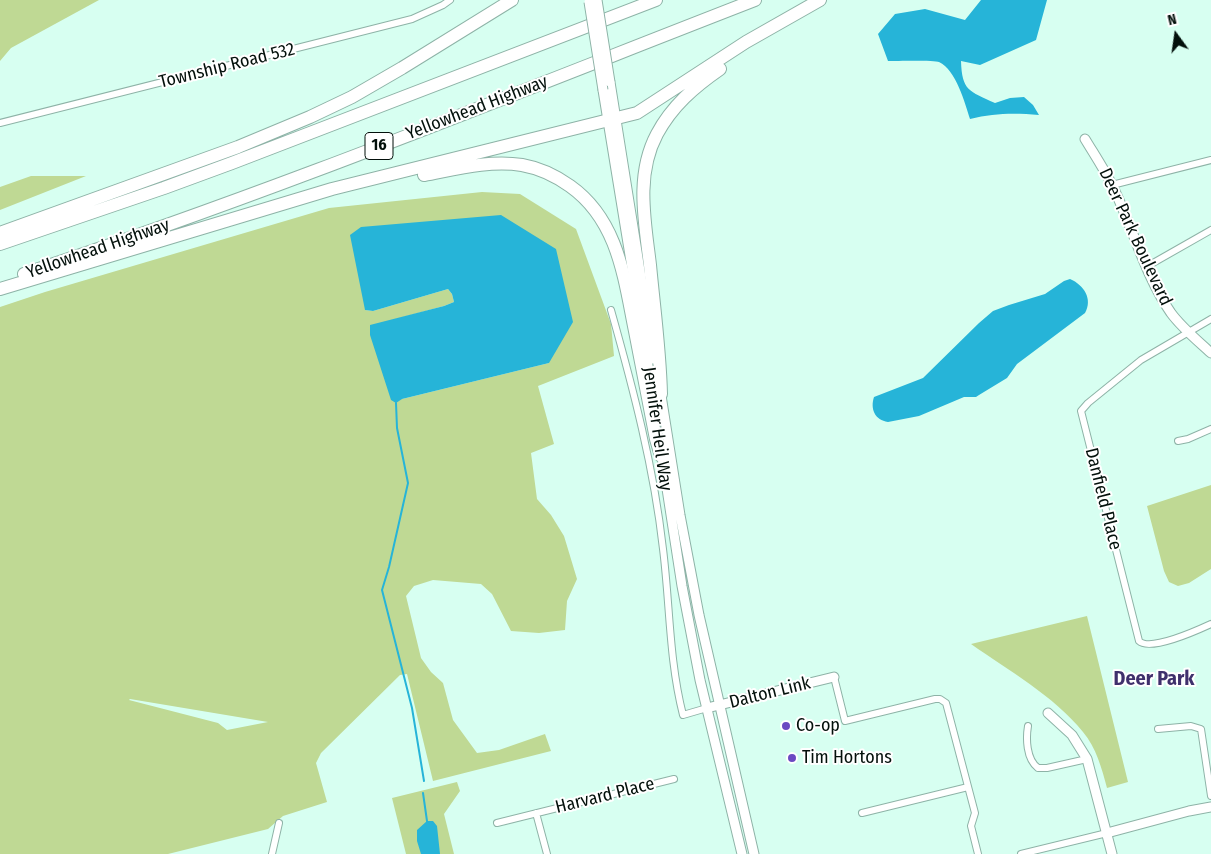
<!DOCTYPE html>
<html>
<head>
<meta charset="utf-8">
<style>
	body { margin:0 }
	#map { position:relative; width:1211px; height:854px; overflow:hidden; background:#d7fff1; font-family:"Fira Sans Condensed",sans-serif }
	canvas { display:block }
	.north { position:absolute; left:1151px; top:10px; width:50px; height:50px; -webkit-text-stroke:4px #fff; paint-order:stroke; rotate:346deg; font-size:14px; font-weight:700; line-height:20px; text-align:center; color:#03100b }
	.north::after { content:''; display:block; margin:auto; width:18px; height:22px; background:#03100b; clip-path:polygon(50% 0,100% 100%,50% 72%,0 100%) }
</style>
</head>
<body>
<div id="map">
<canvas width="1211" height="854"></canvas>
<div class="north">N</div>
</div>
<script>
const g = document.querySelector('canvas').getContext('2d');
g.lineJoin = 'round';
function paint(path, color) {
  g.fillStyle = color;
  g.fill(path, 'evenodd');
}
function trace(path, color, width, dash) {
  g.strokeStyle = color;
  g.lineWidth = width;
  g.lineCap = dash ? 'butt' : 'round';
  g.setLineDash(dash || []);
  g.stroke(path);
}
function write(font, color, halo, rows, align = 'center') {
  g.font = font + ' "Fira Sans Condensed",sans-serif';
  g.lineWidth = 4;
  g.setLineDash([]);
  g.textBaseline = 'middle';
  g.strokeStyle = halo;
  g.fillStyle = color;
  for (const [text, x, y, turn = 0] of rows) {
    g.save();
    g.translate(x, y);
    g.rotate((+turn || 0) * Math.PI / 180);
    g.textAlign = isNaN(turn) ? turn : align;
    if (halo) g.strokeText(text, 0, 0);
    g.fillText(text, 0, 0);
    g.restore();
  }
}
paint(new Path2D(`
	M 0,0 L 99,0 L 11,48 L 0,61 Z
	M 31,176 L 86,176 L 0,210 L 0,187 Z
	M 482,192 L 520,194 L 576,229 L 611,324 L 614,356 L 538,386 L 554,444 L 531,453 L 537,499 L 551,515 L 564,536 L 577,579 L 567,601 L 565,630 L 539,633 L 511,631 L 492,594 L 481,584 L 433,580 L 414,586 L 406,596 L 421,658 L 431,672 L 443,683 L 453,720 L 477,753 L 499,750 L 545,734 L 551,751 L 433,781 L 407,674 L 400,675 L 321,753 L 316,763 L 327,802 L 283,816 L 268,829 L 168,854 L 0,854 L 0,307 L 45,292 L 329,208 ZM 556,249 L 549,363 L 402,399 L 370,326 L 444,306 L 454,302 L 452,294 L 448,289 L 373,311 L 365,310 ZM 129,700 L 130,699 L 268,722 L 227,730 L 218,723 Z
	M 1211,485 L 1211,569 L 1189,583 L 1178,586 L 1169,582 L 1164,571 L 1147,506 Z
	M 1087,616 L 1128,782 L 1107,788 C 1102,769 1096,747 1083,732 C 1054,696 1008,670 971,644 Z
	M 457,782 L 460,791 L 444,814 L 454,854 L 406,854 L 392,798 Z`), '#bfd994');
paint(new Path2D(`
	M 981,0 L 1047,0 L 1036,40 L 980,65 L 961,61 C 962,91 969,91 995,103 L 1010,98 L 1024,97 L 1033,105 L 1039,115 C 1015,113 994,113 970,119 C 965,103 956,70 939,62 C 935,60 896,61 888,61 L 878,34 L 895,14 L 925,9 L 965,20 Z
	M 501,215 L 556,249 L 573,322 L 549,363 L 402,399 L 396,403 L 391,400 L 370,335 L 370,325 L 444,306 L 454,302 L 452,294 L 448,289 L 373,311 L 365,310 L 350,235 L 361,227 Z
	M 1070,279 C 1084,285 1093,299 1085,313 L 1017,364 L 1007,378 L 979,395 L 976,397 L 964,397 L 919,416 L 888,422 C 875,420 870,409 874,397 L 923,378 L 979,323 L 993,311 L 1009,305 L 1045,294 L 1064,281 Z
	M 427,821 L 433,821 L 437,826 L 440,854 L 421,854 L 417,841 L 417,830 Z`), '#26b4d8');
trace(new Path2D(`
	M 396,403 L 397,428 L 408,483 L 389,567 L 382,590 L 412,708 L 424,781
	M 423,793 L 427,821`), '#26b4d8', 2);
const minor = new Path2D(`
	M 0,123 L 412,19 L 443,5 L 450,0
	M 1112,185 L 1211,160
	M 1146,267 L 1211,230
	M 611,310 C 633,388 654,468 663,549 C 670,605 669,660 683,715 L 707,708
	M 1211,319 L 1141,360 L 1088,403 L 1081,411 L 1139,641 C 1150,652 1198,630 1211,624
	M 1178,441 L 1188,439 L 1211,429
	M 834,677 L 845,721 L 935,699 L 940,699 L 946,703 L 975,813 L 971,826 L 978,854
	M 1028,726 C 1026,738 1026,759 1038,768 L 1047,768 L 1087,759
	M 1158,729 L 1191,726 L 1201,729 L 1211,796
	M 536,813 L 547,854
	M 862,813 L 968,787
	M 497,823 L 674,779
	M 272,854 L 279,823
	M 1021,854 L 1107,833`);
const tertiary = new Path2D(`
	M 1085,139 C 1094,154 1104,169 1112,185 C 1133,227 1144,274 1171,313 C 1182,328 1197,340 1211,353
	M 707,708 L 834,677
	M 1048,713 L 1072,735 L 1087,759 L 1112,854
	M 1107,833 L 1189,811 L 1211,807`);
const secondary = new Path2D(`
	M 610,82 L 654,359
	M 603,90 L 650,378
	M 660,389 L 680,515 L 699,615 L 754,854
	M 661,450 L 682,586 L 700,680 L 742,854`);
const motorway = new Path2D(`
	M 424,175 C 456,169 489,160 522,165 C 539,168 556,176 570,186 C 618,220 624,277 635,331 C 642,367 649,403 656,439 L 661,456
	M 0,233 L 238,147 L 310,117 L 352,97 L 402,68 L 512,0
	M 0,244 L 164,188 L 232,163 L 656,0
	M 24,274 C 271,193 513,94 755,0
	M 0,289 L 332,189 L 637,113 L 746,42 L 820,0
	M 661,394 C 660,351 654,308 650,265 C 645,222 635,175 657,134 C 672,106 694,87 720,69`);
trace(minor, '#8eb3a7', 8);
trace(tertiary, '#8eb3a7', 11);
trace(secondary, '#8eb3a7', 11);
trace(motorway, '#8eb3a7', 14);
trace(minor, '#fff', 6);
trace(tertiary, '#fff', 9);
trace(secondary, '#fff', 9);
trace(motorway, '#fff', 12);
const secondaryBridge = new Path2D(`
	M 597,0 L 610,82
	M 589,2 L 603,90`);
trace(secondaryBridge, '#8eb3a7', 11, []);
trace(secondaryBridge, '#fff', 9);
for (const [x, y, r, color] of [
	[786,726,5,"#6b49c2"],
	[792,758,5,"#6b49c2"]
]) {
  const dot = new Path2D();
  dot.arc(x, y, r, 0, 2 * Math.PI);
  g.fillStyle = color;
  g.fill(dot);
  trace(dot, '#fff', 2);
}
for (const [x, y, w] of [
	[379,146,28]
]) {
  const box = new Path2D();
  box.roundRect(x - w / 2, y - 13.5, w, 27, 4);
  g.fillStyle = '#fff';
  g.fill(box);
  trace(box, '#03100b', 1);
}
write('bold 16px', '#03100b', null, [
	["16",379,146]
]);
write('18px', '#03100b', '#fff', [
	["Township Road 532",227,66,-14],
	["Yellowhead Highway",477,108,-21],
	["Deer Park Boulevard",1135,237,65],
	["Yellowhead Highway",98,249,-19],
	["Jennifer Heil Way",657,429,82],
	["Danfield Place",1103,499,76],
	["Dalton Link",770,693,-14],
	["Harvard Place",605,796,-14]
]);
write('18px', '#03100b', '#fff', [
	["Co-op",796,726],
	["Tim Hortons",802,758]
], 'left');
write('bold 20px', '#3f306c', '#fff', [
	["Deer Park",1154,679]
]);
</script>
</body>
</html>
